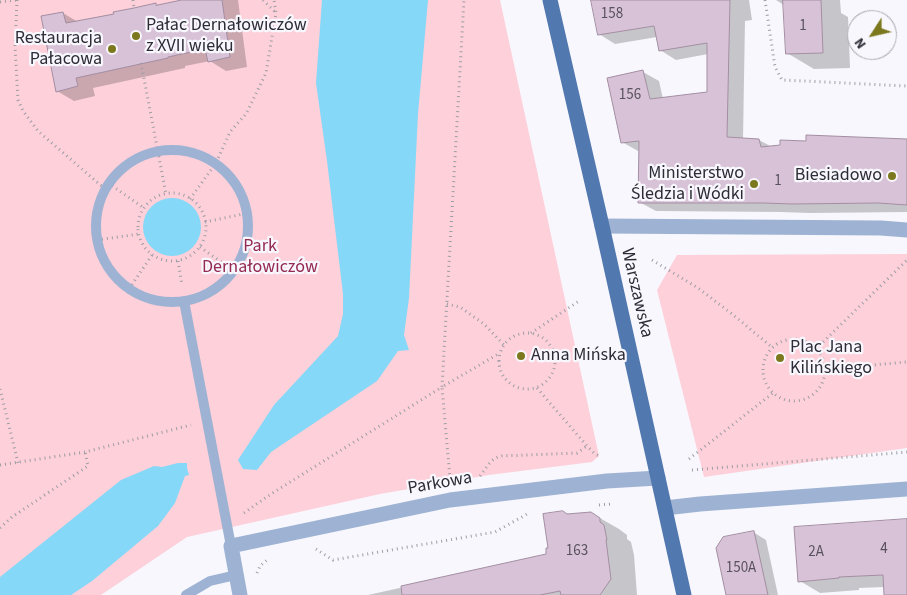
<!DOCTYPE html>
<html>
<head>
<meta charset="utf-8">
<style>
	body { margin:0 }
	#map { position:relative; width:907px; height:595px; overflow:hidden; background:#f8f7fd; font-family:"Source Sans 3",sans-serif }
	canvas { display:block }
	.north { position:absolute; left:847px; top:10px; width:50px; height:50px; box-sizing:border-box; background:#f8f7fd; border:1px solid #a7a6ad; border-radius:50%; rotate:235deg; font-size:14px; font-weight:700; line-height:20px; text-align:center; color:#2d2c36 }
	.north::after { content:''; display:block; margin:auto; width:18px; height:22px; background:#7b781e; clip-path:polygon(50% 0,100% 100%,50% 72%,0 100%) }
</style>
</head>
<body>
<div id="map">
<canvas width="907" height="595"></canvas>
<div class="north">N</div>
</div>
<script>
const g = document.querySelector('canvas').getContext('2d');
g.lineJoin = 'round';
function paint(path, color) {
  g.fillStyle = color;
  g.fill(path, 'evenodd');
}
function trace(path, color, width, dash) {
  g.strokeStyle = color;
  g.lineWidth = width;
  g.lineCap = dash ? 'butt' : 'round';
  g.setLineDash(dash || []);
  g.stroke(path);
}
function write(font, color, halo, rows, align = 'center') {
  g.font = font + ' "Source Sans 3",sans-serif';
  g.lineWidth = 4.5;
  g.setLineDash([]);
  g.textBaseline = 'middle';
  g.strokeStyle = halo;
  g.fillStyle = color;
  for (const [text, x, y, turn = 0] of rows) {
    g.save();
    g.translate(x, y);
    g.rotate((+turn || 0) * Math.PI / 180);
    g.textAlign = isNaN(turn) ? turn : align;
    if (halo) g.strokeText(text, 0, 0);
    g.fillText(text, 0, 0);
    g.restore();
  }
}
paint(new Path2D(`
	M 0,0 L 500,0 L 599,456 L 592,462 L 489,475 L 380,494 L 187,537 L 101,595 L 0,595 Z
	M 907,254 L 907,448 L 704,477 L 657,290 L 677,255 Z`), '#fdd0da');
paint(new Path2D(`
	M 322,0 L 428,0 L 418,114 L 409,298 L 404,335 L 409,350 L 398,351 L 377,381 L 271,452 L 257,470 L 243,469 L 238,460 L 274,405 L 338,336 L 343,314 L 343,294 L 327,161 L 316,83 Z
	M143 227a29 29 0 1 1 58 0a29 29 0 1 1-58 0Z
	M 178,463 L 187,463 L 187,468 L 189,475 L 185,476 L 175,503 L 158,526 L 92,581 L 71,595 L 0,595 L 0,577 L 121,480 L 154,466 L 162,467 Z`), '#85d8f7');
paint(new Path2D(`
	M 189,0 L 238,0 L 247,67 L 226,71 L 210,61 L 185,66 L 185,68 L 93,88 L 95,96 L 74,101 L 57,91 L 63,13 L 78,22 L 115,15 L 156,5 L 159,6 Z
	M 593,0 L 749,0 L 752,20 L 745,21 L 743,139 L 759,140 L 772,147 L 807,142 L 907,140 L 907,212 L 809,213 L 780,212 L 656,211 L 639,202 L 640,151 L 638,151 L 622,142 L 643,72 L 659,81 L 663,99 L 708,93 L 708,54 L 676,60 L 660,50 L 657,37 L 615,44 L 599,34 Z
	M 776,0 L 840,0 L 841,13 L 848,17 L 850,68 L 814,69 L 787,53 L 784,5 Z
	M 591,513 L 619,529 L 627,535 L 627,539 L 631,542 L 634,555 L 637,595 L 368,595 L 548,555 L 549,549 L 568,516 Z
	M 907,520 L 907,595 L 886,595 L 885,587 L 859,588 L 859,590 L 820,593 L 800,581 Z
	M 753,532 L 766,540 L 778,595 L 727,595 Z`), '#0003');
const building = new Path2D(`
	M 182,0 L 222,0 L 230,57 L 208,62 L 205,49 L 168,57 L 168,58 L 76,78 L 78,86 L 56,92 L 41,16 L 63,12 L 66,23 L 114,14 L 113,12 L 134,8 L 156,3 L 156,5 Z
	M 591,0 L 730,0 L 727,137 L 759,139 L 761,147 L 780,145 L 780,140 L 806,141 L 806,135 L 907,139 L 907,205 L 878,203 L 792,204 L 763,203 L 638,203 L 639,141 L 621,143 L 607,78 L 643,70 L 650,99 L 707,92 L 707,43 L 659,51 L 654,26 L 598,35 Z
	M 783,0 L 821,0 L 823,53 L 786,54 Z
	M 563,511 L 567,514 L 591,512 L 600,518 L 600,522 L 604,525 L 607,540 L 606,540 L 611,579 L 600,595 L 561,595 L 560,591 L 540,595 L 402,595 L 401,586 L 546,554 L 546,548 L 548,548 L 543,514 Z
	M 907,519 L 907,595 L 884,595 L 883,575 L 839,577 L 839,578 L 798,582 L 794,527 Z
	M 754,531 L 768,595 L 726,595 L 716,548 L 723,537 Z`);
paint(building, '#d8c2d7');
trace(building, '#a38ea2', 1);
trace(new Path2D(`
	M 17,0 L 15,47 L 18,100 L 23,111 L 38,131 L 105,189
	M 133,0 L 134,8
	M 263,0 L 276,13
	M 765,0 L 775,67 L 782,80 L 907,86
	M 0,2 L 16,0
	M 141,63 L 166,194
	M 108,183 L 144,208
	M138 227a34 34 0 1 1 68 0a34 34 0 1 1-68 0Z
	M 190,199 L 216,163 L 230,132 L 246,114 L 266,73 L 276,13 L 274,0
	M 205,222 L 248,213
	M 97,240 L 139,234
	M 200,247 L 234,271
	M 652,260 L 698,288 L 732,314 L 773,348
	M 178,261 L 182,285
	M 129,289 L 152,255
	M 447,304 L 460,307 L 484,324 L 504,345
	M499 361a28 28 0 1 1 56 0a28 28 0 1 1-56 0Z
	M 531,333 L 579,301
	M763 370a31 31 0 1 1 62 0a31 31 0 1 1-62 0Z
	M 816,349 L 907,260
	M 825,369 L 907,362
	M 537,388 L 587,446 L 595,454 L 601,457
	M 0,389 L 18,463
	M 689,459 L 773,393
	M 0,465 L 85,452 L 191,425
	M 692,470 L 907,452
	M 480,476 C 487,467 491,458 502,456 L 577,453 L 587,446
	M 450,479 L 442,387 L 500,353
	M 599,505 L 612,504
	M 244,513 L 271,494 L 442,387 L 464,0
	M 0,528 L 12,517 L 88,466 L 85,452
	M 316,549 L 333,560 L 495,532 L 529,513
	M 257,573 L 260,566 L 267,560`), '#9e9da5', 3, [1, 4]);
trace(new Path2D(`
	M96 226a76 76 0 1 1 152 0a76 76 0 1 1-152 0Z
	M 184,301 L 231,546
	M 186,595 L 210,581 L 236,575`), '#9eb3d3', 10);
trace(new Path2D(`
	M 602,226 L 881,228 L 907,230
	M 665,508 L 700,504 L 907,489
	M 240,595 L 231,546 L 450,500 L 607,481 L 658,478`), '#9eb3d3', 15);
trace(new Path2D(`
	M 550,0 L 602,226 L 684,595`), '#5278b0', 15);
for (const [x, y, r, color] of [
	[136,36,5,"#7b781e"],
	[112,49,5,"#7b781e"],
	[892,176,5,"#7b781e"],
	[754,184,5,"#7b781e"],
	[521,356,5,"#7b781e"],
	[780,358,5,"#7b781e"]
]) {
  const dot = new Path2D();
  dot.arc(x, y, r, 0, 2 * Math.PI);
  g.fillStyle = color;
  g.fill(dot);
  trace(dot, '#f8f7fd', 2);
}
write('15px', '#58525e', null, [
	["158",612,15],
	["1",803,27],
	["156",630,96],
	["1",778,182],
	["4",884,550],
	["163",577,552],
	["2A",816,553],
	["150A",741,569]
]);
write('18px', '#2d2c36', '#f8f7fd', [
	["Pałac Dernałowiczów",146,26],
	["z XVII wieku",146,47],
	["Restauracja",102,39,"right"],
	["Pałacowa",102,60,"right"],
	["Ministerstwo",744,174,"right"],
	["Śledzia i Wódki",744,195,"right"],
	["Biesiadowo",882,176,"right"],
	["Plac Jana",790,348],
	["Kilińskiego",790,369],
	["Anna Mińska",531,356]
], 'left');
write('18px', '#942a50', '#f8f7fd', [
	["Park",260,247],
	["Dernałowiczów",260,268]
]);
write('18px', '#2d2c36', '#f8f7fd', [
	["Warszawska",636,293,77],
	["Parkowa",440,484,-10]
]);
</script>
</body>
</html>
